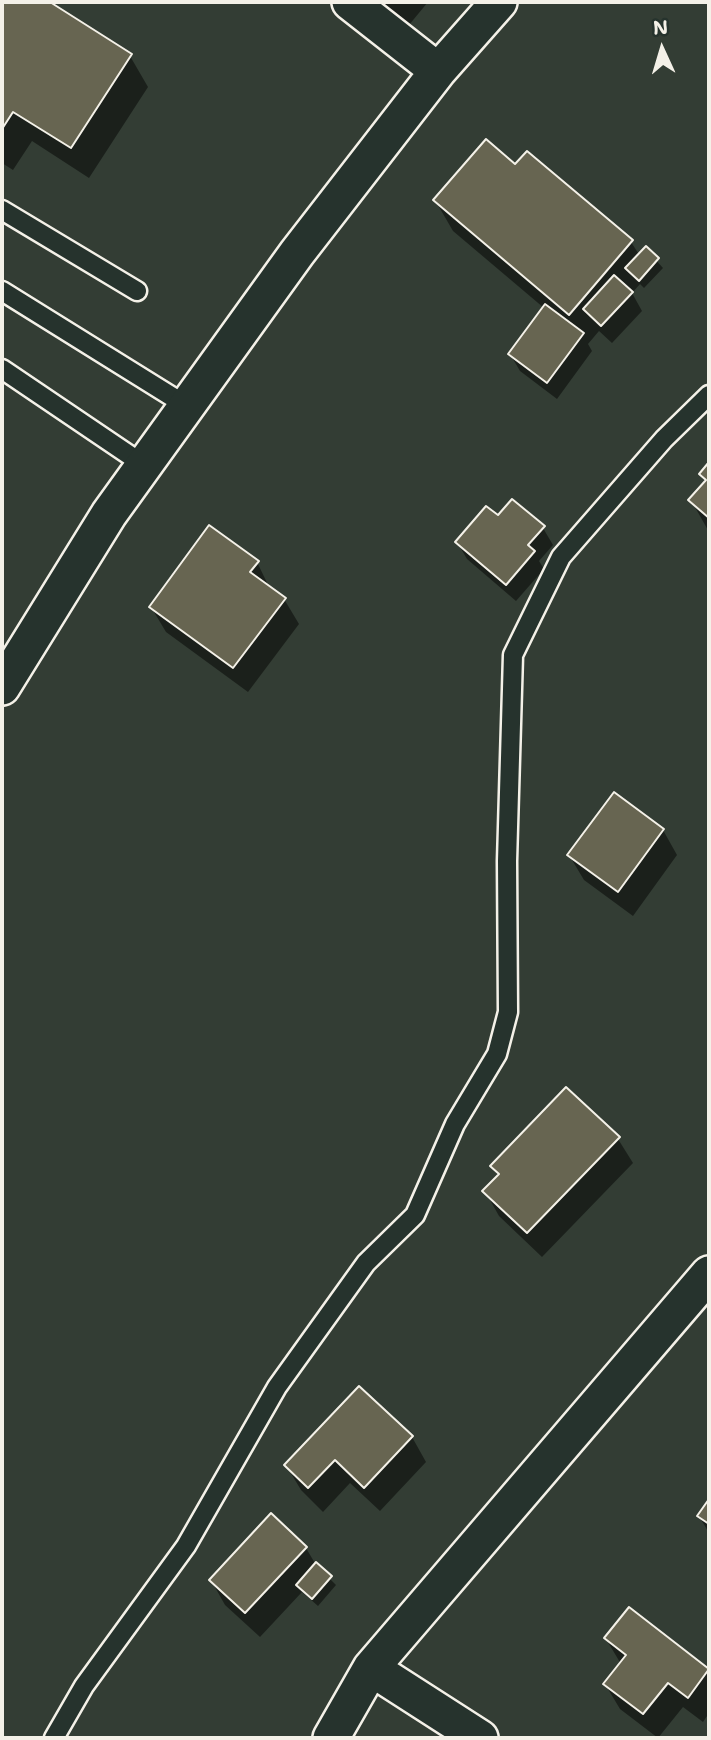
<!DOCTYPE html>
<html>
<head>
<meta charset="utf-8">
<style>
	body { margin:0 }
	#map { position:relative; width:711px; height:1740px; overflow:hidden; background:#333d34; font-family:"Shantell Sans",sans-serif }
	canvas { display:block }
	.frame { position:absolute; inset:0; border:4px solid #f4f1e8; pointer-events:none }
	.north { position:absolute; left:627px; top:14px; width:70px; height:70px; -webkit-text-stroke:5px #26332d; paint-order:stroke; rotate:356deg; font-size:19px; font-weight:700; line-height:28px; text-align:center; color:#f4f1e8 }
	.north::after { content:''; display:block; margin:auto; width:24px; height:32px; background:#f4f1e8; clip-path:polygon(50% 0,100% 100%,50% 72%,0 100%) }
</style>
</head>
<body>
<div id="map">
<canvas width="711" height="1740"></canvas>
<div class="frame"></div>
<div class="north">N</div>
</div>
<script>
const g = document.querySelector('canvas').getContext('2d');
g.lineJoin = 'round';
function paint(path, color) {
  g.fillStyle = color;
  g.fill(path, 'evenodd');
}
function trace(path, color, width, dash) {
  g.strokeStyle = color;
  g.lineWidth = width;
  g.lineCap = dash ? 'butt' : 'round';
  g.setLineDash(dash || []);
  g.stroke(path);
}
paint(new Path2D(`
	M 2,2 L 47,2 L 130,56 L 148,87 L 89,178 L 32,141 L 13,170 L 2,163 Z
	M 380,2 L 428,2 L 409,25 Z
	M 515,167 L 631,242 L 640,256 L 646,249 L 663,268 L 644,288 L 640,284 L 632,293 L 642,311 L 612,343 L 599,331 L 588,344 L 592,351 L 557,399 L 520,371 L 510,354 L 544,308 L 453,231 L 435,200 Z
	M 709,465 L 709,532 L 691,500 L 706,482 L 701,474 Z
	M 498,517 L 543,528 L 553,545 L 539,561 L 544,569 L 516,601 L 467,559 L 457,542 Z
	M 257,562 L 270,589 L 284,599 L 299,624 L 248,692 L 166,632 L 151,607 Z
	M 663,830 L 677,855 L 633,916 L 584,880 L 569,855 Z
	M 618,1139 L 633,1163 L 542,1257 L 499,1216 L 485,1191 L 499,1177 L 492,1166 Z
	M 412,1437 L 426,1462 L 380,1511 L 350,1483 L 323,1512 L 301,1490 L 286,1465 Z
	M 709,1502 L 709,1533 L 699,1516 Z
	M 306,1548 L 316,1565 L 336,1585 L 318,1606 L 302,1592 L 260,1637 L 225,1605 L 211,1580 Z
	M 629,1609 L 709,1671 L 709,1713 L 703,1722 L 683,1707 L 658,1738 L 620,1709 L 605,1684 L 621,1664 L 606,1639 Z`), '#0007');
const building = new Path2D(`
	M 2,2 L 50,2 L 132,54 L 71,148 L 13,112 L 2,129 Z
	M 486,139 L 515,164 L 527,151 L 633,240 L 569,315 L 433,200 Z
	M 646,246 L 659,258 L 639,281 L 625,268 Z
	M 614,275 L 633,292 L 601,326 L 583,309 Z
	M 545,304 L 584,333 L 547,383 L 508,354 Z
	M 709,462 L 709,518 L 688,500 L 706,480 L 699,474 Z
	M 512,499 L 545,526 L 528,545 L 535,551 L 506,585 L 455,542 L 486,506 L 498,515 Z
	M 209,525 L 259,561 L 250,572 L 286,598 L 233,668 L 149,607 Z
	M 614,792 L 664,829 L 618,892 L 567,855 Z
	M 566,1087 L 620,1137 L 527,1233 L 482,1191 L 499,1174 L 490,1166 Z
	M 359,1386 L 413,1436 L 364,1488 L 335,1460 L 308,1488 L 284,1465 Z
	M 709,1499 L 709,1524 L 697,1516 Z
	M 271,1513 L 307,1547 L 245,1613 L 209,1580 Z
	M 316,1562 L 332,1576 L 312,1599 L 296,1585 Z
	M 629,1607 L 709,1669 L 688,1698 L 668,1683 L 643,1714 L 603,1684 L 626,1655 L 604,1638 Z`);
paint(building, '#676551');
trace(building, '#f4f1e8', 2);
const lane = new Path2D(`
	M 2,210 L 137,291
	M 2,291 L 187,406
	M 2,369 L 144,465
	M 54,1738 L 84,1686 L 186,1546 L 277,1387 L 366,1263 L 415,1215 L 455,1124 L 497,1054 L 508,1012 L 507,861 L 513,655 L 561,557 L 664,439 L 709,395`);
const street = new Path2D(`
	M 350,2 L 438,71
	M 2,687 L 109,514 L 297,253 L 438,71 L 499,2
	M 371,1668 L 480,1738
	M 331,1738 L 371,1668 L 709,1274`);
trace(lane, '#f4f1e8', 23);
trace(street, '#f4f1e8', 40);
trace(lane, '#26332d', 18);
trace(street, '#26332d', 35);
</script>
</body>
</html>
